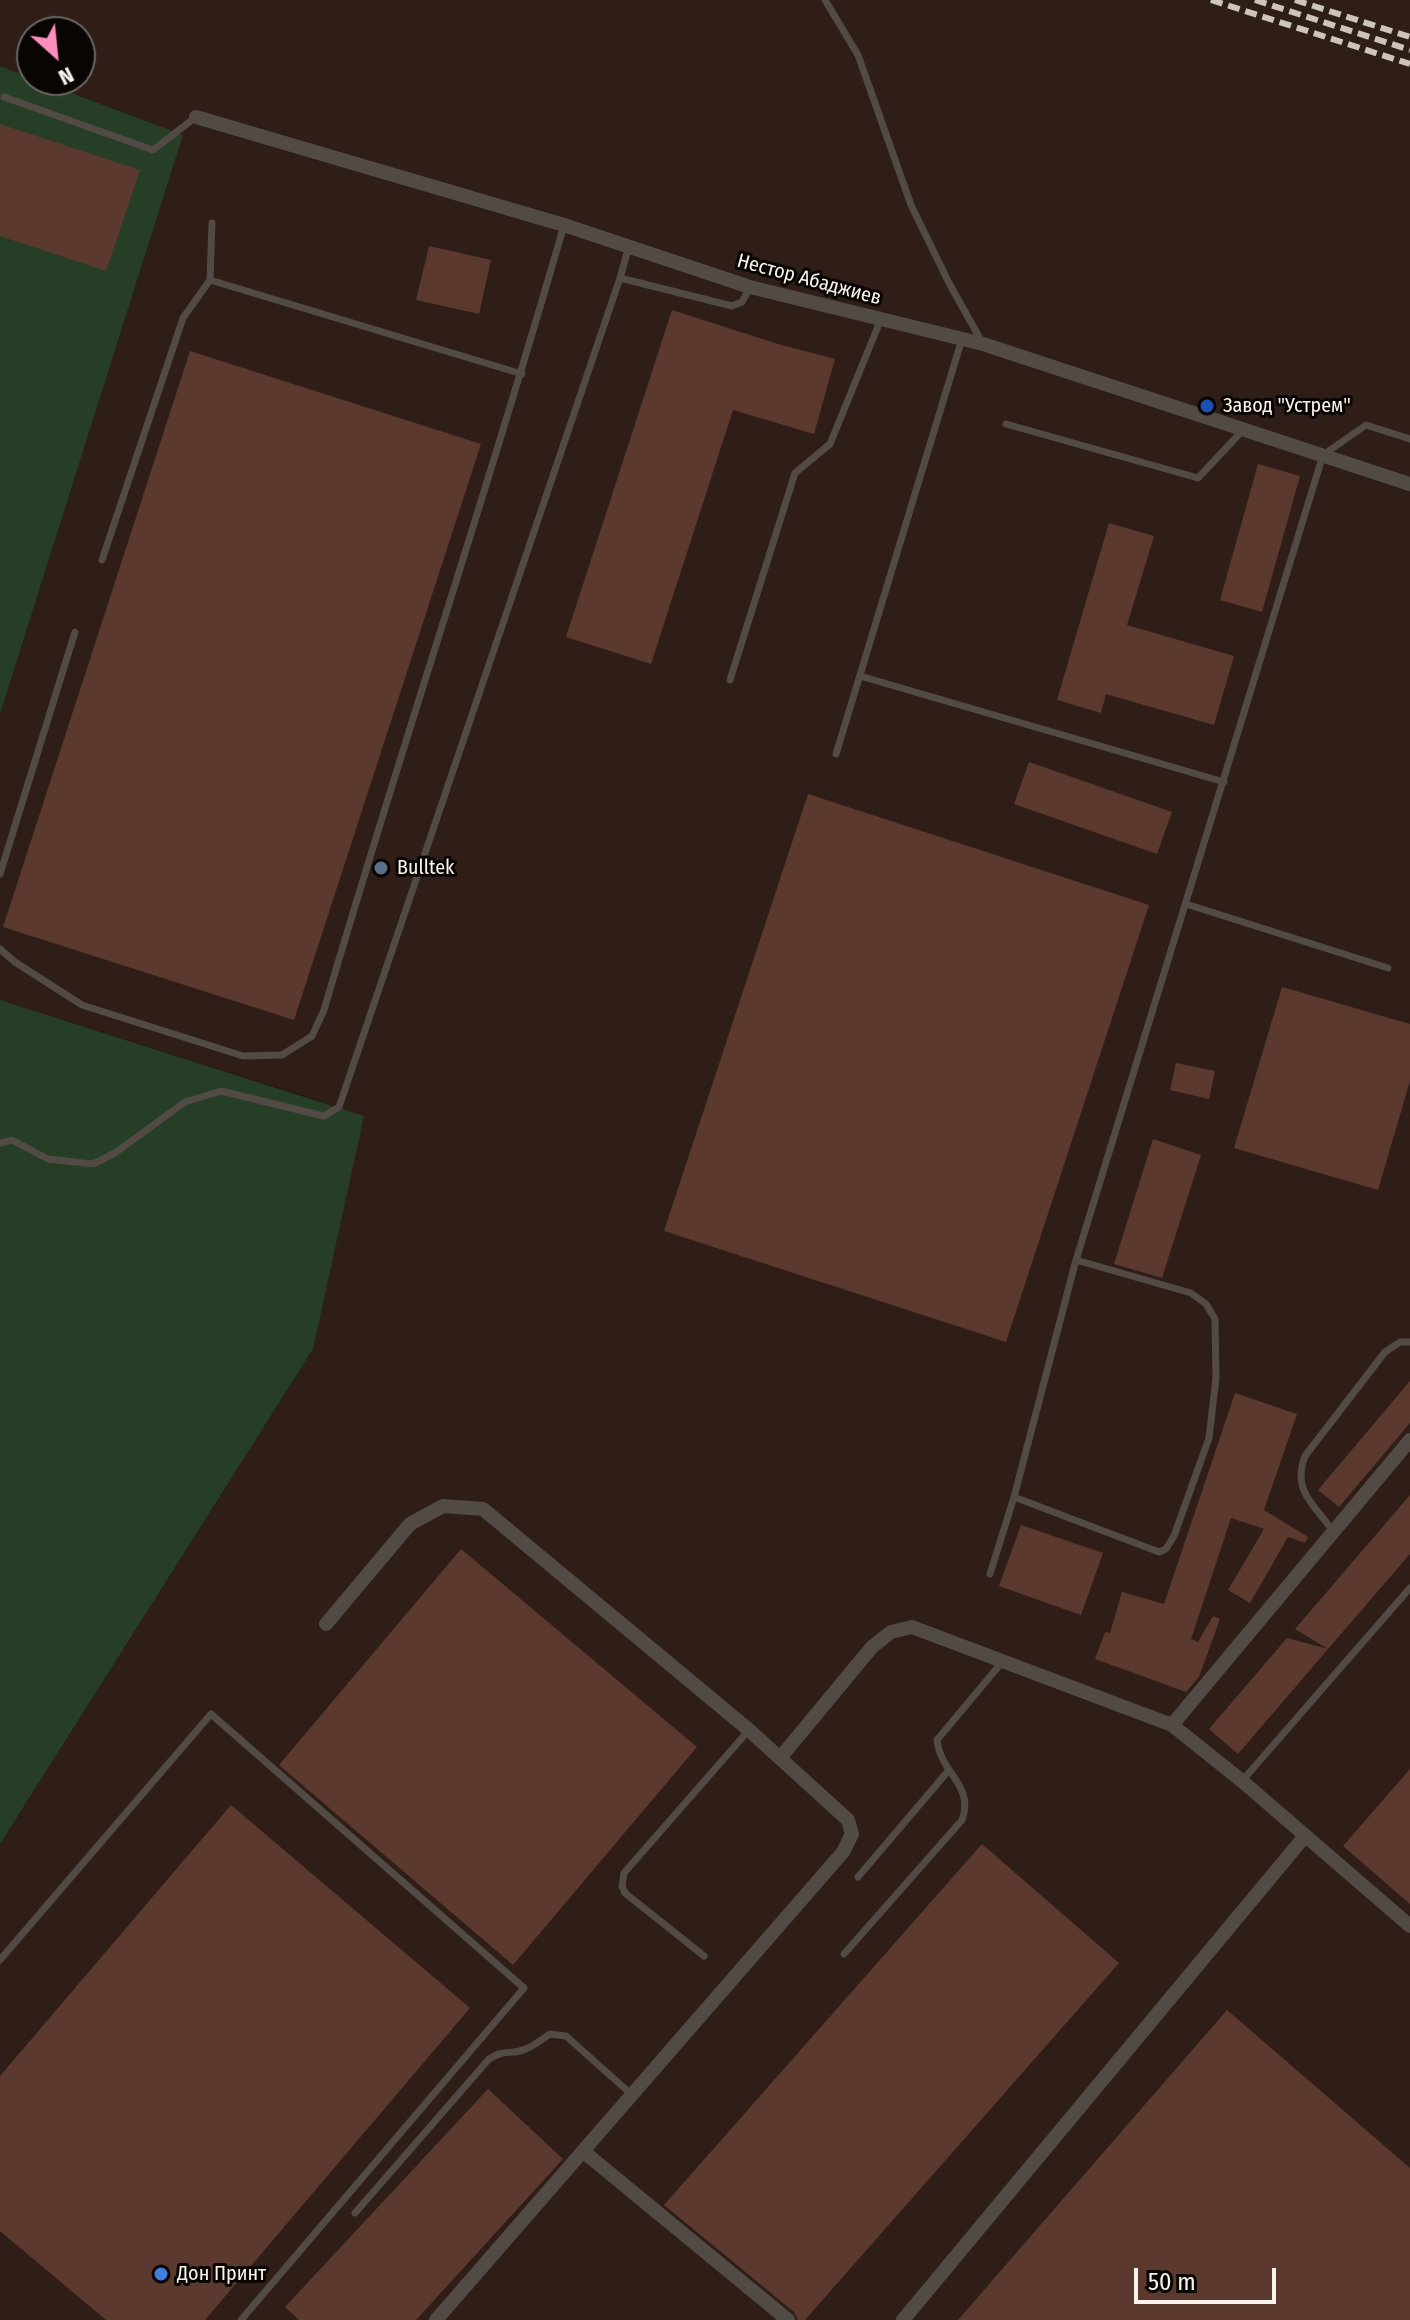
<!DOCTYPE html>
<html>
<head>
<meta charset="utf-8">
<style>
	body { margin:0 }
	#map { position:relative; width:1410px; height:2320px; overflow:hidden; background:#23190d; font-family:"Fira Sans Condensed",sans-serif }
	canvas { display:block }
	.north { position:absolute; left:16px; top:16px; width:80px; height:80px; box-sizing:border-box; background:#090502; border:2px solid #6a6560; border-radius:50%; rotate:153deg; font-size:22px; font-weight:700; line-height:32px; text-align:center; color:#fbf4ec }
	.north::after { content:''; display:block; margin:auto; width:28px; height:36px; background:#fe8ebd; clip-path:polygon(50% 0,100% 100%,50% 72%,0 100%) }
	.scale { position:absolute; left:1134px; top:2268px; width:142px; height:36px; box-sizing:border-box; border:4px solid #fbf4ec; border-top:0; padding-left:10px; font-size:24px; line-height:28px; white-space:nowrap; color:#fbf4ec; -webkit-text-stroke:6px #090502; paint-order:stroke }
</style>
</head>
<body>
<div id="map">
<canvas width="1410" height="2320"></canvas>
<div class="north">N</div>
<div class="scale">50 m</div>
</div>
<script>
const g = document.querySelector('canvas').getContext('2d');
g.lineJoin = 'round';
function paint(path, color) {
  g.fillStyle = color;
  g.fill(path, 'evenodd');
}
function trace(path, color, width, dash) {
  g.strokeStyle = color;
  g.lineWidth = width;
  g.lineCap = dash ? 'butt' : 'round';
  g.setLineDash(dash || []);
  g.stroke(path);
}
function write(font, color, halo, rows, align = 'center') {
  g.font = font + ' "Fira Sans Condensed",sans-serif';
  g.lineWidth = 6;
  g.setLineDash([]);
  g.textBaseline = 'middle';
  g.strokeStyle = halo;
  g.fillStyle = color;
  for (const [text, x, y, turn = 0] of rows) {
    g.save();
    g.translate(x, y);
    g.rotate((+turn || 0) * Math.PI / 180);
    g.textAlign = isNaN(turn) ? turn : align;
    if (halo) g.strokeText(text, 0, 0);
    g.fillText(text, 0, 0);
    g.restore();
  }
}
paint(new Path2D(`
	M 0,0 L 1410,0 L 1410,2320 L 0,2320 L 0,1844 L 313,1349 L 339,1107 L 0,1000 L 0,714 L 183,135 L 37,80 L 80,80 L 80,32 L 32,32 L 32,78 L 0,66 Z`), '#2f1d17');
paint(new Path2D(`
	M 0,66 L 183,135 L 0,714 Z
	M 0,1000 L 364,1116 L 313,1349 L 0,1844 Z`), '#263e25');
paint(new Path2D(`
	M 0,124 L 140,170 L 106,271 L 0,236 Z
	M 429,246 L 491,260 L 479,314 L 416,300 Z
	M 672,310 L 778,344 L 835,359 L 814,434 L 733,410 L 651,664 L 566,637 Z
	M 190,351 L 481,444 L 294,1020 L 3,927 Z
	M 1258,464 L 1300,476 L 1262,612 L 1220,600 Z
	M 1109,523 L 1154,536 L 1127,625 L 1234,656 L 1214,725 L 1106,694 L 1101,713 L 1057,700 Z
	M 1029,762 L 1172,812 L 1157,854 L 1014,804 Z
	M 808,794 L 1149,905 L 1006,1342 L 664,1231 Z
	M 1282,987 L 1410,1024 L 1410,1081 L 1378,1190 L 1234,1148 Z
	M 1176,1063 L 1215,1071 L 1209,1099 L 1170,1090 Z
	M 1153,1139 L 1201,1155 L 1162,1278 L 1114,1264 Z
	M 1410,1381 L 1410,1423 L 1339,1507 L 1318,1490 Z
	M 1235,1393 L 1297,1414 L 1264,1510 L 1308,1537 L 1305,1543 L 1288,1537 L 1250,1603 L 1228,1590 L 1264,1529 L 1231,1518 L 1191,1639 L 1198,1642 L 1213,1616 L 1220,1619 L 1199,1677 L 1186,1692 L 1095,1659 L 1105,1632 L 1110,1633 L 1122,1592 L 1164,1604 Z
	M 1410,1495 L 1410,1554 L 1328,1649 L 1295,1629 Z
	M 1021,1525 L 1103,1553 L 1081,1615 L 999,1586 Z
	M 461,1549 L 697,1747 L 513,1965 L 279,1765 Z
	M 1287,1638 L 1328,1649 L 1238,1754 L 1209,1729 Z
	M 1410,1769 L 1410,1904 L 1343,1846 Z
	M 231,1805 L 470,2008 L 205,2320 L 106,2320 L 0,2231 L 0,2076 Z
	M 982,1844 L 1119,1963 L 805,2320 L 798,2320 L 794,2312 L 664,2205 Z
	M 1227,2010 L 1410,2168 L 1410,2320 L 958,2320 Z
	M 488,2089 L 563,2159 L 416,2320 L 299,2320 L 285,2307 Z`), '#5c392e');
trace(new Path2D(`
	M 825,0 L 858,55 L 911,205 L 949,283 L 982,342
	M 4,97 L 153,150 L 196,117
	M 629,246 L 620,278 L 732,306 L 742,302 L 750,287
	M 210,280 L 522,374
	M 1006,424 L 1198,478 L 1243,430
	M 102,560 L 183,318 L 210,280 L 212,223
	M 860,676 L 1224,782
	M 730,680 L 795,473 L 830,444 L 881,319
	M 836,754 L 962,339
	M 0,874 L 75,632
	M 1186,904 L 1388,968
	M 0,949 L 15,962 L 82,1005 L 243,1056 L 282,1055 L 312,1036 L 324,1010 C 401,747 489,488 564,225
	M 0,1143 L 12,1140 L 48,1159 L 93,1164 L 115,1153 L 185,1102 L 221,1091 L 324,1116 L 339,1107 L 620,278
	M 1014,1497 L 1159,1552 L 1166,1549 L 1174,1536 L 1209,1438 L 1216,1378 L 1215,1319 L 1206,1304 L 1191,1293 L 1076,1260
	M 1333,1531 C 1313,1503 1292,1491 1305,1456 L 1385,1352 L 1400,1342 L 1410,1342
	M 990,1574 L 1014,1497 L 1076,1260 L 1323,455 L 1366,425 L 1410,439
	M 1242,1781 L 1410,1588
	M 858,1877 L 949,1770
	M 844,1954 L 962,1820 C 975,1785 940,1773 937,1740 L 1003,1661
	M 704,1956 L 625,1893 L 622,1886 L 624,1873 L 749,1730
	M 0,1960 L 211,1714 L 524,1988 L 241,2320
	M 355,2213 L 489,2059 C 499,2053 502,2053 514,2052 C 528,2051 539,2041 550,2034 L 566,2036 L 631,2094`), '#514a45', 7);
trace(new Path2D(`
	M 196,117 L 564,225 L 750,287 L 983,344 L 1410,484
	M 326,1624 L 410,1524 L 443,1506 L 483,1509 L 749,1730 L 848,1820 L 852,1834 L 843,1852 L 436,2320
	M 1172,1725 L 1410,1440
	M 780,1758 L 872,1647 L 891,1632 L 912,1627 L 1172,1725 L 1242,1781 L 1410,1926
	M 584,2152 L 788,2320
	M 903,2320 L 1305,1836`), '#514a45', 14);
trace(new Path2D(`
	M 1211,0 L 1410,64
	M 1255,0 L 1410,50
	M 1295,0 L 1410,37`), '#ccc5bc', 6, [12, 6]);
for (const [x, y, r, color] of [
	[1207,406,8,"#1a4fb4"],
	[381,868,8,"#5c6f8a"],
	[161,2274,8,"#3f7fe0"]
]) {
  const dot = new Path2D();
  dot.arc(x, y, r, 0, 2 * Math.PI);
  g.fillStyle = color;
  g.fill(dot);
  trace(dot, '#090502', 3);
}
write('20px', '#fbf4ec', '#090502', [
	["Нестор Абаджиев",809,280,15]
]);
write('20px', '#fbf4ec', '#090502', [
	["Завод \"Устрем\"",1223,406],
	["Bulltek",397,868],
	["Дон Принт",177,2274]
], 'left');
</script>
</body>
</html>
